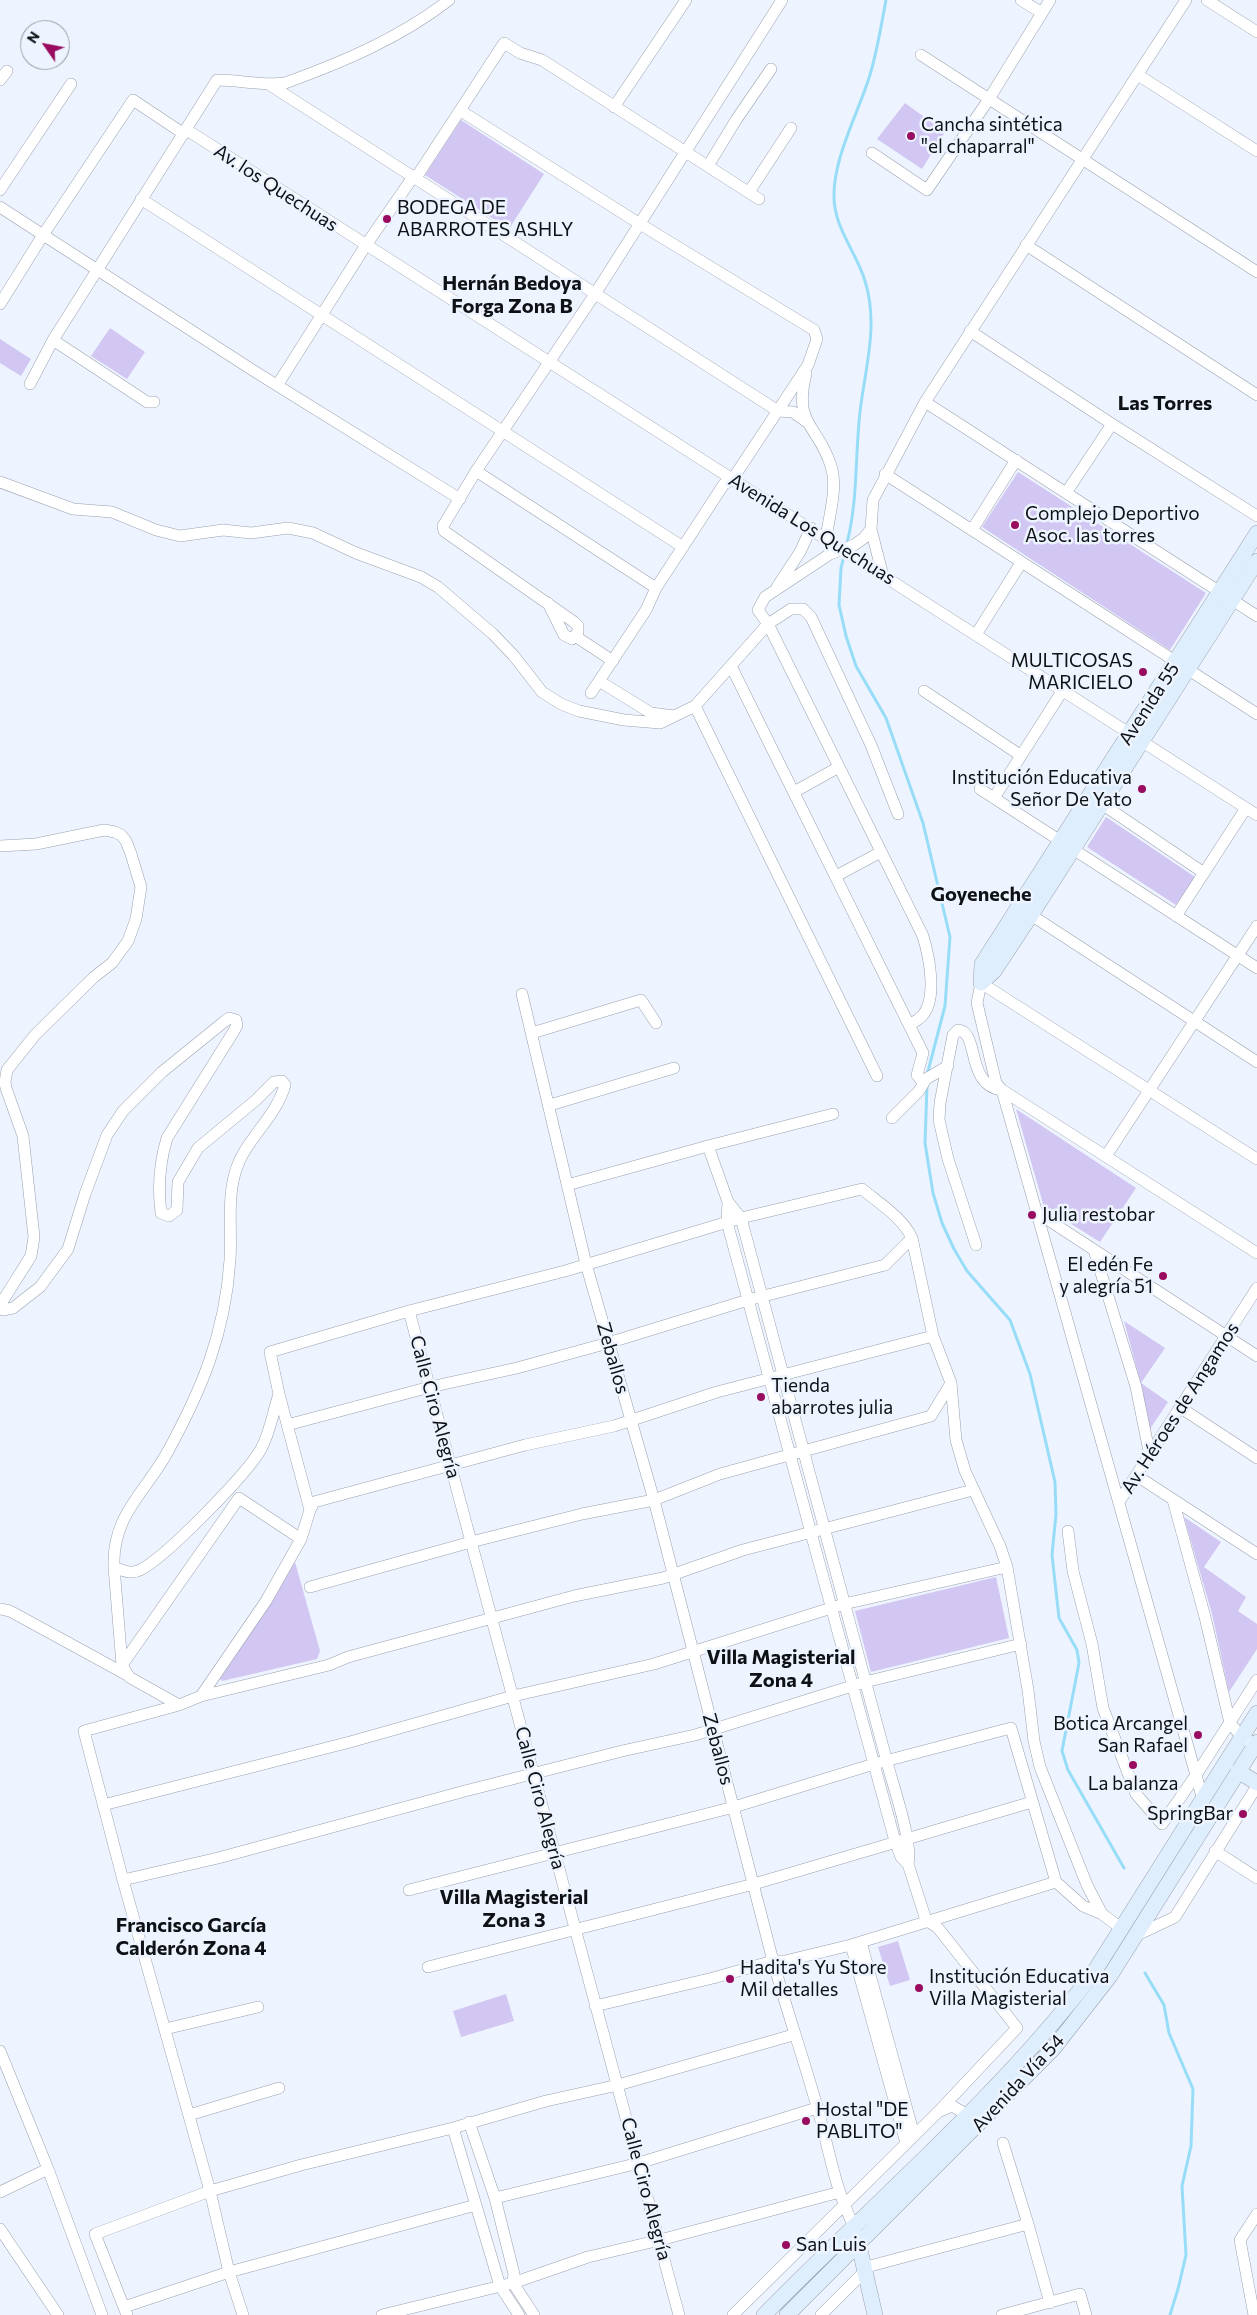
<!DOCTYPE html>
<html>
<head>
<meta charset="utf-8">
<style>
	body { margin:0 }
	#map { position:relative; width:1257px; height:2315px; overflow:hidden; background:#edf4ff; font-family:Commissioner,sans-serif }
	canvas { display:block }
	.north { position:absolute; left:20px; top:20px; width:50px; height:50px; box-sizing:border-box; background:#edf4ff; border:1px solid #9499a1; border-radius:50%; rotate:303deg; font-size:14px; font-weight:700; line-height:20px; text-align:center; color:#0e1115 }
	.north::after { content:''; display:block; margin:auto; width:18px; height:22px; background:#980b5f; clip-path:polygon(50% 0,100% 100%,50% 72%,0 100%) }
</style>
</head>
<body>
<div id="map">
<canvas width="1257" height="2315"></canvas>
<div class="north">N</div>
</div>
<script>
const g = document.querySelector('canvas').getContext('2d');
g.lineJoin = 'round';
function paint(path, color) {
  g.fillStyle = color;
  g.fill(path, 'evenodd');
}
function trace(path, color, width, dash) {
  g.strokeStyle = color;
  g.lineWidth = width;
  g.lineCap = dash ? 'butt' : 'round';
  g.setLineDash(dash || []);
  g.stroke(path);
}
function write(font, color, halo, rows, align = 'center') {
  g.font = font + ' Commissioner,sans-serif';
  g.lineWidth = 5;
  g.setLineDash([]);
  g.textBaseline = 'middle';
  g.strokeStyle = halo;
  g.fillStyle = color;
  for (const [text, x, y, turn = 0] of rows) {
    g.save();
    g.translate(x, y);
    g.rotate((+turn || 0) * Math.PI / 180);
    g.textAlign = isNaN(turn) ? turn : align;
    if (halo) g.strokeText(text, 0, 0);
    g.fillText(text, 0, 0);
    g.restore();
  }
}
paint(new Path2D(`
	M 905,103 L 945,132 L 922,169 L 877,139 Z
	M 461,120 L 544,174 L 509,229 L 425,175 Z
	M 110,328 L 145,352 L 127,379 L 91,356 Z
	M 0,339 L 31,359 L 21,376 L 0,363 Z
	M 1018,472 L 1206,593 L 1170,650 L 982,527 Z
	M 1106,817 L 1195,877 L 1176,905 L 1087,847 Z
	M 1016,1109 L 1136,1188 L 1100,1242 L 1044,1207 Z
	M 1124,1321 L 1165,1348 L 1141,1383 L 1168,1402 L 1148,1432 L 1141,1384 Z
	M 1184,1517 L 1221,1542 L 1204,1567 L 1246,1597 L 1238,1611 L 1257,1624 L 1257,1649 L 1229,1692 L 1212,1614 Z
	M 295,1562 L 320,1651 L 317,1659 L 222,1681 L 220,1679 L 270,1604 Z
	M 996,1577 L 1009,1638 L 871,1672 L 855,1611 Z
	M 898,1941 L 910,1980 L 890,1986 L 878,1947 Z
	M 506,1994 L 514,2021 L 461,2037 L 453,2011 Z`), '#d2c6f2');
trace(new Path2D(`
	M 847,543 C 858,500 855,456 860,412 C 865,368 879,325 865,281 C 857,253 834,228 834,197 C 833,159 858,113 869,78 C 877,53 881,26 886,0
	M 845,552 L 841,568 L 839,605 L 846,636 L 856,666 L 886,718 L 923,823 L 950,937 L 945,1006 L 927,1075
	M 927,1086 L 925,1143 L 933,1193 L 942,1223 L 954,1249 L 967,1271 L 1010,1320 L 1030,1374 L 1055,1482 L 1056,1514 L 1052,1555 L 1059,1618 L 1077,1650 L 1079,1663 L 1062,1751 L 1068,1770 L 1124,1868
	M 1145,1973 L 1164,2005 L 1169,2033 L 1193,2089 L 1191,2146 L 1182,2186 L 1186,2255 L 1178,2289 L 1170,2315`), '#98ddf7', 3);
const street = new Path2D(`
	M 1021,0 L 1042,13
	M 1207,0 L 1257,32
	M 921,55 L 1257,272
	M 1138,75 L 1257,151
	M 0,80 L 7,71
	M 270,85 L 778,411 L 793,412 L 807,422
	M 614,107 L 686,0
	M 461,111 L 640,224 L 814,330 L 817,339 L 808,365 L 732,480 L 724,484 L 656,588 L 646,610 L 591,693
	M 187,130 C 544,359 902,585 1257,815
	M 872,153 L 927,190 L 989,99 L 1050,0
	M 708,166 L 736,120 L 771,69
	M 0,190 L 71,84
	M 749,192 L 791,128
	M 141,199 L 683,547
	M 0,207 L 254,371 L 460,499
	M 1026,245 L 1257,395
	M 0,304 L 43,235 L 133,100 L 184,134
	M 970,331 L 1112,424 L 1257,516
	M 53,340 L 147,402 L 154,402
	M 806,374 C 793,426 818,424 831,466 C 838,488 829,516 826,538
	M 30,384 L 53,340 L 217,80 C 240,80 262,86 285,83 C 343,62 400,38 449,0
	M 278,384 L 366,245 L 413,177 L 419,173 L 504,43 L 520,53 L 542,60 L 759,199
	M 925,402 L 1257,616
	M 476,471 L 656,588
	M 885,474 L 1257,714
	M 0,482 L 73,509 L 112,512 L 156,530 L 180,536 L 223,530 L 251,533 L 288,528 L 313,533 L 356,553 L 421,577 L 438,587 L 493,634 L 514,656 L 542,692 L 561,704 L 579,711 L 624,720 L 660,723 L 695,706 L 768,624 L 791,609 L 803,609 L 811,617 L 871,745 L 898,814
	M 1066,493 L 1112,424
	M 871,529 L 882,572
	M 972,530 L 1016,460
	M 777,587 L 800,552 L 811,528
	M 548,603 L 564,635 L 572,639 L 578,632 L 578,626 L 574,622 L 444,531 L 443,526 L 476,471 L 595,294 L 782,0
	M 977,633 L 1021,563
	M 575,636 L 613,661
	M 731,666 L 923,1053 L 917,1075 L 920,1079 L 926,1079 L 948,1066
	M 599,681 L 651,713 L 674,716
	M 924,691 L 1020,755
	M 695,706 L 877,1076
	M 980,789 L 1257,968
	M 794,792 L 839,767
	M 994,798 L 1063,690
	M 1102,804 L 1204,873
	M 0,846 L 36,844 L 104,830 L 115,832 L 121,835 L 126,841 L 131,854 L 141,887 L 136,919 L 128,941 L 112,963 L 94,977 L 35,1035 L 7,1070 L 5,1082 L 6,1088 L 23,1136 L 34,1237 L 31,1256 L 2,1302 L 3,1310 L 13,1308 L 40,1287 L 68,1249 L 85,1194 L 107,1135 L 123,1111 L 162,1072 L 225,1021 L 229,1018 L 236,1020 L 237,1025 L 234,1031 L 167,1138 C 160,1161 158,1189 161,1213 L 169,1216 L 177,1210 L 178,1182 L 198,1148 L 256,1100 L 274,1082 L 282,1081 L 285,1085 C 276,1118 244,1140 235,1173 C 227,1201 232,1231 230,1260 C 225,1334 202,1389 167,1453 C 144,1494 112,1516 114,1567 C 122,1570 131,1575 140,1570 C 165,1558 247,1474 261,1449 C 270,1433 273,1412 279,1394
	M 836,876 L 881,852
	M 1031,915 L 1257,1062
	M 1176,916 L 1246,808
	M 522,994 L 586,1264 L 654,1500 L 773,1961 C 787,2011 804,2060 818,2110 C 829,2149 835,2190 854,2226
	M 910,1025 C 914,1022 919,1019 922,1016 C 938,999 929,956 923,936 L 768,624 L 758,610 L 765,597 L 830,554 L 854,545 L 864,538 L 871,529 L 873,500 L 925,402 L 1186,0
	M 532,1033 L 641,1000 L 656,1023
	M 550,1105 L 674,1068
	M 892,1118 L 919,1091 L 926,1079
	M 708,1146 L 728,1202 L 741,1218 L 887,1762 C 893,1786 913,1842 908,1864
	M 1106,1156 L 1257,926
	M 567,1185 L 708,1146 L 833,1114
	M 728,1202 L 727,1222 C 782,1428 839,1635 895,1841 L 901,1857 L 908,1864 L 926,1920 L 938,1928 L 1017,2028 L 938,2112
	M 1036,1212 L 1257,1356
	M 976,1245 L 948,1159 L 939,1120 L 940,1103 L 953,1035 L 958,1030 C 980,1032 965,1085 1002,1090 L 1257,1253
	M 1094,1250 L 1136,1387 L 1150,1456
	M 409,1311 L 679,2315
	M 1181,1408 L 1257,1458
	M 287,1425 L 430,1387 L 517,1368 L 608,1343 L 748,1300 L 885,1265 L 912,1238
	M 1137,1476 L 1257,1554
	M 1173,1500 L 1205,1617 L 1230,1723 L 1242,1737 L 1257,1746
	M 1119,1502 L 1257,1288
	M 310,1510 L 314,1502 L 525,1445 L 614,1426 L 717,1392 L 933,1336
	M 1068,1531 L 1073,1571 L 1092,1644 L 1103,1708 L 1136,1794 L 1162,1824 L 1196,1775 L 1257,1680
	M 114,1567 L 122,1665 L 129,1677 L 179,1705
	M 310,1587 L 471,1542 L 582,1514 L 654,1500 L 720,1474 L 931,1416 L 951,1383
	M 0,1609 L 10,1611 L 129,1676
	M 122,1665 L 239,1498 L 301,1539
	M 201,1696 L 266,1601 L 301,1539 L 310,1510 L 279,1394 L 270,1352 L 409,1311 L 565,1271 L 741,1218 L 862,1189 C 880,1204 902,1217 912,1238 L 933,1336 L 951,1383 L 956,1440 L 965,1471 L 1000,1546 L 1007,1567 L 1028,1690 L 1034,1741 L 1040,1767 L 1087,1885 L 1102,1914 L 1121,1928
	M 1203,1800 L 1002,1090 L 996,1083 L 977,1003 L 981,983 L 1257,1159
	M 103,1805 L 350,1742 L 513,1696 L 654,1664 L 844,1604 L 1007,1567
	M 1215,1851 L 1257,1878
	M 123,1880 L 218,1858 L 465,1791 L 622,1751 L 695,1735 L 865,1682 L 1021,1644
	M 409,1890 L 734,1807 L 874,1764 L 1011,1728 L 1056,1882 L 1083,1906 L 1102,1914
	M 1135,1936 L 1175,1917 L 1257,1786
	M 861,1942 L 914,2135
	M 851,1945 L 906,2143
	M 428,1967 L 754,1884 L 1032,1802
	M 595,2006 L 713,1978 L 773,1961 L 785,1961 L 851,1945 L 1056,1882
	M 165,2029 L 258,2007
	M 0,2051 L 48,2169 L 102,2315
	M 189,2115 L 279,2088
	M 469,2122 L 495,2198 L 514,2274 L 513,2283 L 534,2315
	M 453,2128 L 500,2286 L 519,2315
	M 1003,2143 L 1028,2224 L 1050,2303
	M 0,2192 L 48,2169
	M 495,2198 L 639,2163 L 817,2108
	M 0,2229 L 58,2315
	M 124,2307 L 229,2272 L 476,2205
	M 127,2315 L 95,2234 L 210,2191 L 301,2165 L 453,2128 L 546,2101 L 618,2085 L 793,2035
	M 243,2315 L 229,2272 L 210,2191 L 123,1880 L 84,1731 L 179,1705 L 201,1696 L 329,1665 L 348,1657 L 574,1596 L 663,1578 L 743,1550 L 973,1490
	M 382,2315 L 513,2283 L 588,2257 L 660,2240 L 840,2192
	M 733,2315 L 938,2112 L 952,2106 L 968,2115
	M 821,2315 L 870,2266 L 1028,2224
	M 1002,2315 L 1080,2294 L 1086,2315
	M 1254,2315 L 1240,2240 L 1257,2214`);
const secondary = new Path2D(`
	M 981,983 L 982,964 L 1257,533
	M 981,983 L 994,971 L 1031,915 L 1257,561
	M 1238,1771 L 1257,1783
	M 857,2237 L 875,2315
	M 764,2315 C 875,2202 998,2098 1094,1972 L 1257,1713
	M 787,2315 L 1053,2049 L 1110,1976 L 1257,1742`);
trace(street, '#99a1ae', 12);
trace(secondary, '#99a1ae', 16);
trace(street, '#fff', 11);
trace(secondary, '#deeefc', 15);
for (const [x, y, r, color] of [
	[911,136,5,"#980b5f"],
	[387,219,5,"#980b5f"],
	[1015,525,5,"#980b5f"],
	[1143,672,5,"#980b5f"],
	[1142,789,5,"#980b5f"],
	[1032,1215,5,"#980b5f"],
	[1163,1276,5,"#980b5f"],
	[761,1397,5,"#980b5f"],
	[1198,1735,5,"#980b5f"],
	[1133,1765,5,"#980b5f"],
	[1243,1814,5,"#980b5f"],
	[730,1979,5,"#980b5f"],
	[919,1988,5,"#980b5f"],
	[806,2121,5,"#980b5f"],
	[786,2245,5,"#980b5f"]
]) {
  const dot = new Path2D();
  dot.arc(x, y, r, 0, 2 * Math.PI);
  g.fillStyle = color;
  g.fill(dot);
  trace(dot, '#edf4ff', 2);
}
write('19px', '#0e1115', '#edf4ff', [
	["Cancha sintética",921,125],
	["\"el chaparral\"",921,147],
	["BODEGA DE",397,208],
	["ABARROTES ASHLY",397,230],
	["Complejo Deportivo",1025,514],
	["Asoc. las torres",1025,536],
	["MULTICOSAS",1133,661,"right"],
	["MARICIELO",1133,683,"right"],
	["Institución Educativa",1132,778,"right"],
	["Señor De Yato",1132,800,"right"],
	["Julia restobar",1042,1215],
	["El edén Fe",1153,1265,"right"],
	["y alegría 51",1153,1287,"right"],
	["Tienda",771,1386],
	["abarrotes julia",771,1408],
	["Botica Arcangel",1188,1724,"right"],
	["San Rafael",1188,1746,"right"],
	["La balanza",1133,1784,"center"],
	["SpringBar",1233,1814,"right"],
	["Hadita's Yu Store",740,1968],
	["Mil detalles",740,1990],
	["Institución Educativa",929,1977],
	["Villa Magisterial",929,1999],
	["Hostal \"DE",816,2110],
	["PABLITO\"",816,2132],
	["San Luis",796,2245]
], 'left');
write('19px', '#0e1115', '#edf4ff', [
	["Av. los Quechuas",276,188,33],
	["Avenida Los Quechuas",812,529,32],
	["Avenida 55",1149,704,-57],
	["Zeballos",613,1358,74],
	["Calle Ciro Alegría",435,1407,75],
	["Av. Héroes de Angamos",1180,1408,-57],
	["Zeballos",718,1749,75],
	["Calle Ciro Alegría",540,1798,75],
	["Avenida Vía 54",1018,2083,-47],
	["Calle Ciro Alegría",646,2189,75]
]);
write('bold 20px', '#0e1115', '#edf4ff', [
	["Hernán Bedoya",512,283],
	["Forga Zona B",512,306],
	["Las Torres",1165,403],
	["Goyeneche",981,894],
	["Villa Magisterial",781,1657],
	["Zona 4",781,1680],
	["Villa Magisterial",514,1897],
	["Zona 3",514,1920],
	["Francisco García",191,1925],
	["Calderón Zona 4",191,1948]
]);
</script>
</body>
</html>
